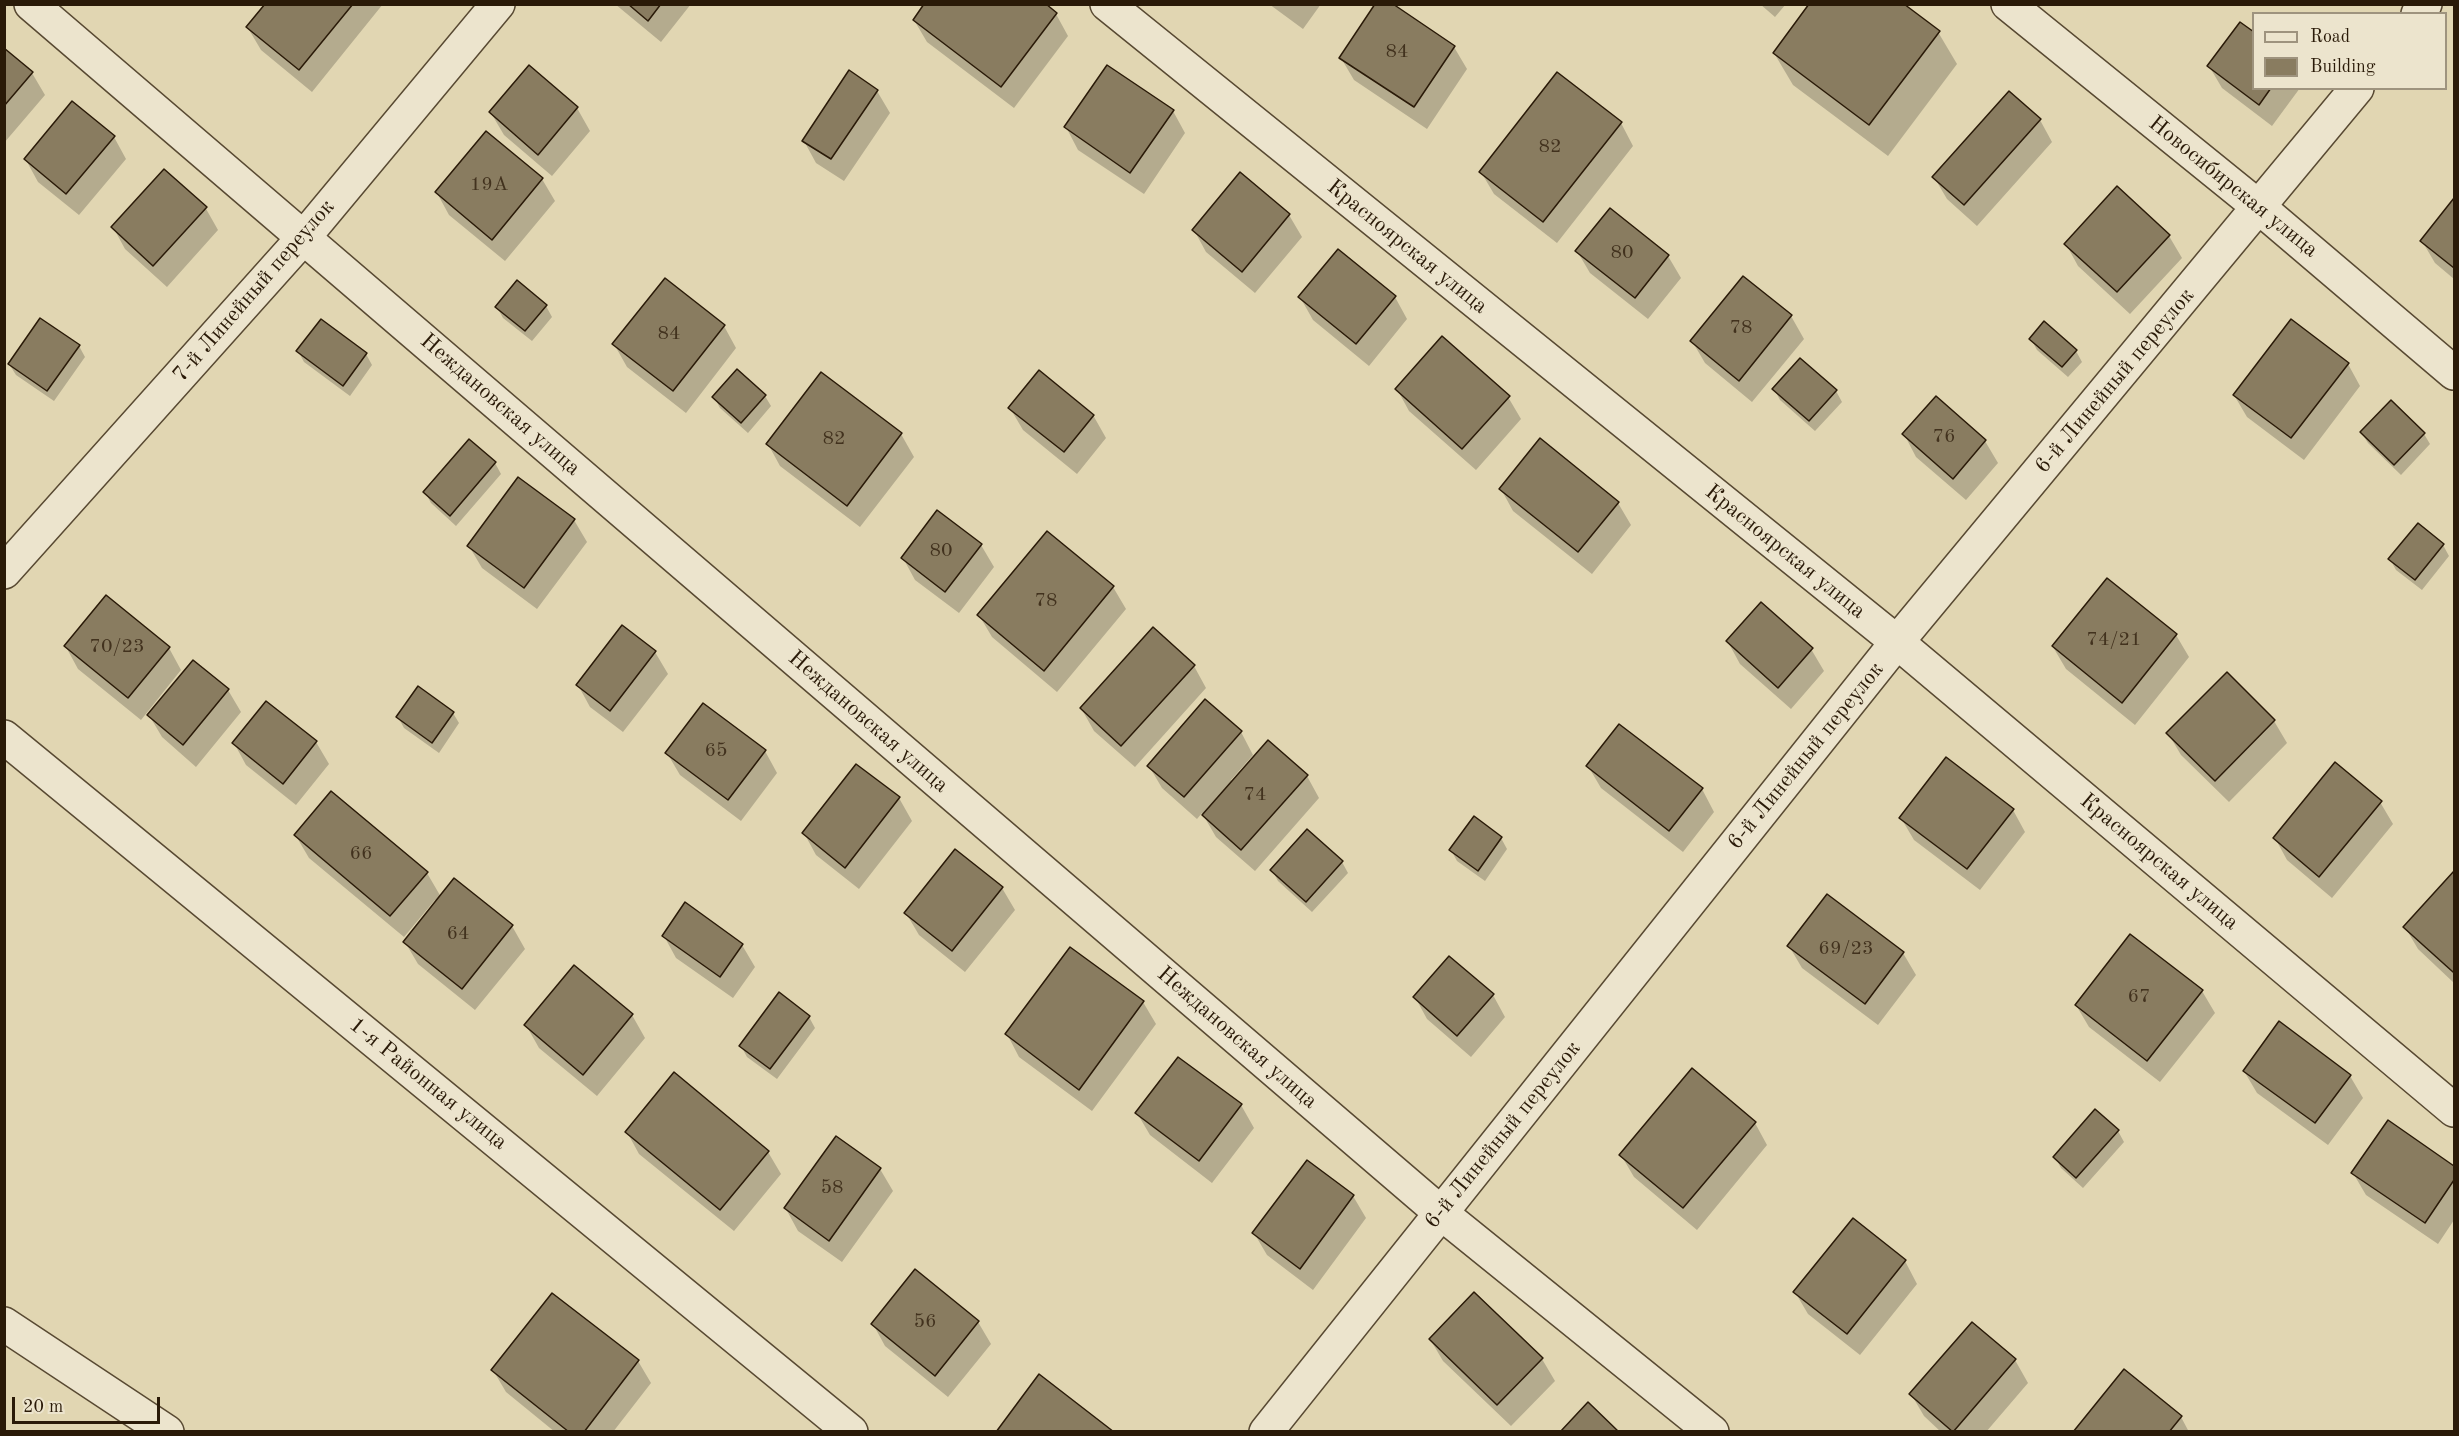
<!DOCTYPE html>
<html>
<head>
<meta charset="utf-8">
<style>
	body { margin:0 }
	#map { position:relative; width:2459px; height:1436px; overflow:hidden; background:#e1d6b2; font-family:"Old Standard TT",serif }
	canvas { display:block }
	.frame { position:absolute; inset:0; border:6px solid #2a1a08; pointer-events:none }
	.legend { position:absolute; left:2252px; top:12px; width:195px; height:78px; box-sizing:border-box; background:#ece4cd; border:2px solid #9e937e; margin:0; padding:8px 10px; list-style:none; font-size:18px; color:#2a1a08 }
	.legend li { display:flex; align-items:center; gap:12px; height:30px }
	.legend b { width:30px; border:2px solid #9e937e }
	.scale { position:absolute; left:12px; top:1397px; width:148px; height:27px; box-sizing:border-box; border:3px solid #2a1a08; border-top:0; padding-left:8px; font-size:18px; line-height:21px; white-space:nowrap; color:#2a1a08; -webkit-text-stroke:4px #ece4cd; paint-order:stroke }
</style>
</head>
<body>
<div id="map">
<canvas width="2459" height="1436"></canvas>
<div class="frame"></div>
<ul class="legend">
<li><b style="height:8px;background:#ece4cd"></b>Road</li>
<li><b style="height:16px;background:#897c60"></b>Building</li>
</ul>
<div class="scale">20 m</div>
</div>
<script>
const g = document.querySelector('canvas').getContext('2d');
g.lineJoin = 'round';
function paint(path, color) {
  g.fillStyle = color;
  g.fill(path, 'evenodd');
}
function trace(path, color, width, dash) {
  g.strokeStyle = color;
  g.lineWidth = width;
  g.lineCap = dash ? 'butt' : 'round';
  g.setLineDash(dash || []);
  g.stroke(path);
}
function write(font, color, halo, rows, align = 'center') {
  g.font = font + ' "Old Standard TT",serif';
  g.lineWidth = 4.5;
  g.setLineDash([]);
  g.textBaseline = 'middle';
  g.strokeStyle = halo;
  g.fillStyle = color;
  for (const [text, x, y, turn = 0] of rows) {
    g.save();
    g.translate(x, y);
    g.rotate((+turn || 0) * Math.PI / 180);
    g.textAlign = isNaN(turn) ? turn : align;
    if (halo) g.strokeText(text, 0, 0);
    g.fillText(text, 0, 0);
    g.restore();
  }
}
paint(new Path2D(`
	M 267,4 L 383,4 L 312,92 L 261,50 L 248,28 Z
	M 615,4 L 691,4 L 661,42 Z
	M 1269,4 L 1321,4 L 1303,29 Z
	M 1760,4 L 1786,4 L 1775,17 Z
	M 1056,14 L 1068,36 L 1014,108 L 927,42 L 914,20 Z
	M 1938,32 L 1957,64 L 1888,156 L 1793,85 L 1774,53 Z
	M 1454,47 L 1467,69 L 1427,129 L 1354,80 L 1341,58 Z
	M 4,50 L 32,73 L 45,95 L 4,143 Z
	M 2209,66 L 2254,88 L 2300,88 L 2272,126 L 2222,88 Z
	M 529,68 L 577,108 L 590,131 L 552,176 L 504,135 L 491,113 Z
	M 877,91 L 890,113 L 844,181 L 816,163 L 804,141 Z
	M 1173,111 L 1185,133 L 1144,194 L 1078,150 L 1066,127 Z
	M 2040,120 L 2052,142 L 1977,226 L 1947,199 L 1934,177 Z
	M 1621,123 L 1633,146 L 1557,243 L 1494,194 L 1481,172 Z
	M 114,137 L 126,159 L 79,215 L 38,182 L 26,160 Z
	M 542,179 L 555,201 L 505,261 L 449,215 L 437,193 Z
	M 2454,201 L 2454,279 L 2435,263 L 2422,241 Z
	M 205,207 L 218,230 L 167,287 L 125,249 L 113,227 Z
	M 1289,215 L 1302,237 L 1255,293 L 1206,252 L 1194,230 Z
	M 2169,236 L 2182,258 L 2130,314 L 2078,266 L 2066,244 Z
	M 1577,251 L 1668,256 L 1681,278 L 1648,319 L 1590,273 Z
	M 1743,278 L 1791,316 L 1804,339 L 1752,402 L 1705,363 L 1692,341 Z
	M 1300,297 L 1395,297 L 1407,319 L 1369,366 L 1313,320 Z
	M 546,306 L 552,317 L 532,341 L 503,318 L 497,307 Z
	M 321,321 L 366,354 L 372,365 L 350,396 L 304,362 L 298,351 Z
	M 724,326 L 736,348 L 686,413 L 627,367 L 614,344 Z
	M 2031,339 L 2076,351 L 2082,362 L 2068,377 L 2037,350 Z
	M 79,346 L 85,357 L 54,401 L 16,375 L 9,364 Z
	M 2348,364 L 2360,386 L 2304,460 L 2247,417 L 2234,395 Z
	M 821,374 L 901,434 L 914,457 L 860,527 L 780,466 L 768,444 Z
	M 1397,389 L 1508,397 L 1521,419 L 1476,470 L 1409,411 Z
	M 1774,389 L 1836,391 L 1842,402 L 1815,431 L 1780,400 Z
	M 765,396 L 771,406 L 748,433 L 720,408 L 714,397 Z
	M 1936,398 L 1985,441 L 1998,463 L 1966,500 L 1916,457 L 1904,434 Z
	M 1010,408 L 1093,415 L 1106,438 L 1077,474 L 1023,430 Z
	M 2361,432 L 2424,434 L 2430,444 L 2401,475 L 2368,443 Z
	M 1540,440 L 1618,503 L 1631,525 L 1592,574 L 1513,511 L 1501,489 Z
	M 495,463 L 501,474 L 456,526 L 431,503 L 425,492 Z
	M 518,479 L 574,520 L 587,542 L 537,609 L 482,568 L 469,546 Z
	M 1047,533 L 1113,587 L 1126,609 L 1057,692 L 992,637 L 979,615 Z
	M 981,545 L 994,567 L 959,613 L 915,580 L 903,558 Z
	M 2443,545 L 2449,556 L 2422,590 L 2396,570 L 2390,559 Z
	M 2176,635 L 2189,657 L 2135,725 L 2066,669 L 2053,647 Z
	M 1728,642 L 1811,649 L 1824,671 L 1791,709 L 1740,664 Z
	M 66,647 L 169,648 L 181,670 L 141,720 L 78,669 Z
	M 655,652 L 668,674 L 623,732 L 590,707 L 578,685 Z
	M 193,662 L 228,690 L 241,712 L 196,767 L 162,737 L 149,715 Z
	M 1194,666 L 1206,688 L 1135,767 L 1094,731 L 1081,708 Z
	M 453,713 L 459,723 L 439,753 L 404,728 L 398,717 Z
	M 2274,721 L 2287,743 L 2229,802 L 2181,755 L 2168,733 Z
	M 1241,732 L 1253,755 L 1231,780 L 1233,782 L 1307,776 L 1319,798 L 1255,871 L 1216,837 L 1202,813 L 1197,819 L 1162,788 L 1149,766 Z
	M 316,742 L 329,764 L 296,805 L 246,765 L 234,743 Z
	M 765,751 L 777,773 L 741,821 L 680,775 L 667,753 Z
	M 1588,766 L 1702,789 L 1714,812 L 1683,852 L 1601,788 Z
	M 899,798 L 912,821 L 859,889 L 816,855 L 804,833 Z
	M 2380,802 L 2393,824 L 2332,898 L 2287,860 L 2275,838 Z
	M 2013,810 L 2025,832 L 1980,890 L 1914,840 L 1901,818 Z
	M 1474,819 L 1501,838 L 1507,849 L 1485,881 L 1457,861 L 1451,850 Z
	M 296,836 L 427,873 L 441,897 L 454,880 L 512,926 L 525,949 L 475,1010 L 418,964 L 405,942 L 437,902 L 435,900 L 404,937 L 309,858 Z
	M 1342,862 L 1348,873 L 1312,912 L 1278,881 L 1272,870 Z
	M 2454,873 L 2454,983 L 2418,949 L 2405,927 Z
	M 1002,888 L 1015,910 L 965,972 L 919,935 L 906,913 Z
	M 664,936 L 742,945 L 755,967 L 733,998 L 676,958 Z
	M 1789,946 L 1903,953 L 1916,975 L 1878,1025 L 1802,968 Z
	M 574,967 L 632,1015 L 645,1038 L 597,1096 L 539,1048 L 526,1025 Z
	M 2202,991 L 2215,1013 L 2160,1082 L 2089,1027 L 2076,1005 Z
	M 779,994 L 809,1017 L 815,1028 L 777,1079 L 747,1057 L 741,1046 Z
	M 1493,995 L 1505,1017 L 1471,1057 L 1427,1019 L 1415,997 Z
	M 1143,1002 L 1156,1024 L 1092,1111 L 1019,1057 L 1007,1034 Z
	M 1178,1059 L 1241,1105 L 1254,1128 L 1212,1183 L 1150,1135 L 1137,1113 Z
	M 2244,1071 L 2350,1076 L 2363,1098 L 2328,1145 L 2257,1093 Z
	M 2388,1122 L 2454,1168 L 2454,1220 L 2438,1244 L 2366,1195 L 2353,1173 Z
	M 1755,1123 L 1767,1145 L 1697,1230 L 1634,1177 L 1621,1155 Z
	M 2118,1131 L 2124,1142 L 2083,1188 L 2061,1168 L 2055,1157 Z
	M 627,1132 L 768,1152 L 781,1174 L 734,1231 L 639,1154 Z
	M 1307,1162 L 1353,1196 L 1366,1218 L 1313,1290 L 1267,1255 L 1254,1233 Z
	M 880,1169 L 893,1191 L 842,1262 L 798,1231 L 786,1209 Z
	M 1905,1261 L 1917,1284 L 1860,1355 L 1808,1314 L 1795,1292 Z
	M 553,1295 L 638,1361 L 651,1383 L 613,1432 L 555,1432 L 506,1392 L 493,1370 Z
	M 978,1322 L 991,1344 L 948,1397 L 885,1346 L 873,1324 Z
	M 1972,1324 L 2015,1360 L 2028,1383 L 1986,1432 L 1941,1432 L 1924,1416 L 1911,1394 Z
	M 1430,1339 L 1542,1359 L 1555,1381 L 1511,1426 L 1443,1361 Z
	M 2181,1417 L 2189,1432 L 2075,1432 Z`), '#0003');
const building = new Path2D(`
	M 265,4 L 353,4 L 299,70 L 246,27 Z
	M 628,4 L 661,4 L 648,21 Z
	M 924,4 L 1046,4 L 1057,13 L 1001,87 L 913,20 Z
	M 1375,4 L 1393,4 L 1455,46 L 1414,107 L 1339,58 Z
	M 1809,4 L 1904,4 L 1940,31 L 1869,125 L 1773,53 Z
	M 2240,22 L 2254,32 L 2254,88 L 2271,88 L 2259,105 L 2207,66 Z
	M 4,48 L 33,72 L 4,106 Z
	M 529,65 L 578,107 L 538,155 L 489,112 Z
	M 1107,65 L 1174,110 L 1130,173 L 1064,127 Z
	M 849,70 L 878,90 L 831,159 L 802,141 Z
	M 1557,72 L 1622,122 L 1543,222 L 1479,172 Z
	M 2009,91 L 2041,119 L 1964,205 L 1932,177 Z
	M 72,101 L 115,136 L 66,194 L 24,159 Z
	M 486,131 L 543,178 L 492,240 L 435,192 Z
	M 164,169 L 207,207 L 153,266 L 111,227 Z
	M 1240,172 L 1290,214 L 1242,272 L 1192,230 Z
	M 2117,186 L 2170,235 L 2117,292 L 2064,244 Z
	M 2454,198 L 2454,268 L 2420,241 Z
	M 1610,208 L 1669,255 L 1635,298 L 1575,251 Z
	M 1338,249 L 1396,296 L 1356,344 L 1298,297 Z
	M 1743,276 L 1792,315 L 1739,381 L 1690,341 Z
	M 665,278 L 725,325 L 673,391 L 612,344 Z
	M 517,280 L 547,305 L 525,331 L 495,307 Z
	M 40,318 L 80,345 L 47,391 L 8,364 Z
	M 321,319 L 367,353 L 343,386 L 296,351 Z
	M 2291,319 L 2349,363 L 2291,438 L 2233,395 Z
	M 2044,321 L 2077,350 L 2062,367 L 2029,339 Z
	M 1442,336 L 1510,396 L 1462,449 L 1395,389 Z
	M 1800,358 L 1837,390 L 1809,421 L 1772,389 Z
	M 737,369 L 766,395 L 741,423 L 712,397 Z
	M 1039,370 L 1094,415 L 1064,452 L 1008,408 Z
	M 821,372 L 902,433 L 847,506 L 766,444 Z
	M 1936,396 L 1986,440 L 1953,479 L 1902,434 Z
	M 2391,400 L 2425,433 L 2394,465 L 2360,432 Z
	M 1540,438 L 1619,502 L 1578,552 L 1499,489 Z
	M 469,439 L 496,462 L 450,516 L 423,492 Z
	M 518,477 L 575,519 L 524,588 L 467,546 Z
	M 937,510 L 982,544 L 945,592 L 901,558 Z
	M 2418,523 L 2444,544 L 2415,580 L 2388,559 Z
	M 1047,531 L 1114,586 L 1044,671 L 977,615 Z
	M 2107,578 L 2177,634 L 2122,703 L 2052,646 Z
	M 106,595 L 170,647 L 128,698 L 64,646 Z
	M 1761,602 L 1813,648 L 1778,688 L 1726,641 Z
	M 622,625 L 656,651 L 610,711 L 576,685 Z
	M 1153,627 L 1195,665 L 1121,746 L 1080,708 Z
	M 193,660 L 229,689 L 183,745 L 147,715 Z
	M 2227,672 L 2275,720 L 2215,781 L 2166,733 Z
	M 418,686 L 454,712 L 432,743 L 396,717 Z
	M 1205,699 L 1242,731 L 1184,797 L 1147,766 Z
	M 266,701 L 317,741 L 283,784 L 232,743 Z
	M 703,703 L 766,750 L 728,800 L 665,753 Z
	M 1619,724 L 1703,788 L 1669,831 L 1586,766 Z
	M 1268,740 L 1308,775 L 1241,850 L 1202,815 Z
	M 1946,757 L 2014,809 L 1967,869 L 1899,818 Z
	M 2335,762 L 2382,801 L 2319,877 L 2273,838 Z
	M 856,764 L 900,797 L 845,868 L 802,833 Z
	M 331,791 L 428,872 L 390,916 L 294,835 Z
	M 1474,816 L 1502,837 L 1478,871 L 1449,850 Z
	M 1307,829 L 1343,861 L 1306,902 L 1270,870 Z
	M 955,849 L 1003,887 L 952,951 L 904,913 Z
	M 2454,871 L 2454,971 L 2453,972 L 2403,927 Z
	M 454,878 L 513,925 L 462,989 L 403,942 Z
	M 1827,894 L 1904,952 L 1865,1004 L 1787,946 Z
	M 685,902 L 743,944 L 720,977 L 662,936 Z
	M 2130,934 L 2203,990 L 2147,1061 L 2075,1005 Z
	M 1070,947 L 1144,1001 L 1079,1090 L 1005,1034 Z
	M 1449,956 L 1494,994 L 1457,1036 L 1413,997 Z
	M 574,965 L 633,1014 L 583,1075 L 524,1025 Z
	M 779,992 L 810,1016 L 770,1069 L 739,1046 Z
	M 2279,1021 L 2351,1075 L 2315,1123 L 2243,1071 Z
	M 1178,1057 L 1242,1104 L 1199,1161 L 1135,1113 Z
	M 1692,1068 L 1756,1122 L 1683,1208 L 1619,1155 Z
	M 674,1072 L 769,1151 L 720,1210 L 625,1132 Z
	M 2095,1109 L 2119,1130 L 2076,1178 L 2053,1157 Z
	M 2388,1120 L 2454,1166 L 2454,1180 L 2425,1223 L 2351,1173 Z
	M 836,1136 L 881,1168 L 829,1241 L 784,1208 Z
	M 1307,1160 L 1354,1195 L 1300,1269 L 1252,1233 Z
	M 1853,1218 L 1906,1260 L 1847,1334 L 1793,1292 Z
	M 915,1269 L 979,1321 L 935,1376 L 871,1324 Z
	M 1474,1292 L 1543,1358 L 1497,1405 L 1429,1339 Z
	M 552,1293 L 639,1360 L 584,1432 L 569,1432 L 491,1370 Z
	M 1972,1322 L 2016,1359 L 1953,1432 L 1909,1394 Z
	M 2124,1369 L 2182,1416 L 2169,1432 L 2073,1432 Z
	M 1039,1374 L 1114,1432 L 996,1432 Z
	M 1588,1402 L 1619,1432 L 1560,1432 Z`);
paint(building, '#897c60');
trace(building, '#2a1a08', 1.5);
const minor = new Path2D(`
	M 31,4 L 1441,1213 L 1712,1432
	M 1107,4 L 1897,642 L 2454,1110
	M 2008,4 L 2260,208 L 2454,373
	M 2418,14 L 2425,4
	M 4,572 L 304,237 L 498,4
	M 4,737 L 851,1432
	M 4,1324 L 167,1432
	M 1266,1432 L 1897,642 L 2357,88`);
trace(minor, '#584932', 36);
trace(minor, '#ece4cd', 33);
write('20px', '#42321e', null, [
	["84",1397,52],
	["82",1550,147],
	["19А",489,185],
	["80",1622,253],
	["78",1741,328],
	["84",669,334],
	["76",1944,437],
	["82",834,439],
	["80",941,551],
	["78",1046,601],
	["74/21",2114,640],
	["70/23",117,647],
	["65",716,751],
	["74",1255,795],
	["66",361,854],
	["64",458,934],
	["69/23",1846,949],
	["67",2139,997],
	["58",832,1188],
	["56",925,1322]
]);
write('22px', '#2a1a08', '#ece4cd', [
	["Новосибирская улица",2233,187,39],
	["Красноярская улица",1407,247,39],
	["7-й Линейный переулок",254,291,-49],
	["6-й Линейный переулок",2115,381,-50],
	["Неждановская улица",500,405,41],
	["Красноярская улица",1785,552,39],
	["Неждановская улица",868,722,41],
	["6-й Линейный переулок",1806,756,-51],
	["Красноярская улица",2159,862,40],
	["Неждановская улица",1237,1038,41],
	["1-я Районная улица",428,1084,39],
	["6-й Линейный переулок",1503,1135,-51]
]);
</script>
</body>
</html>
